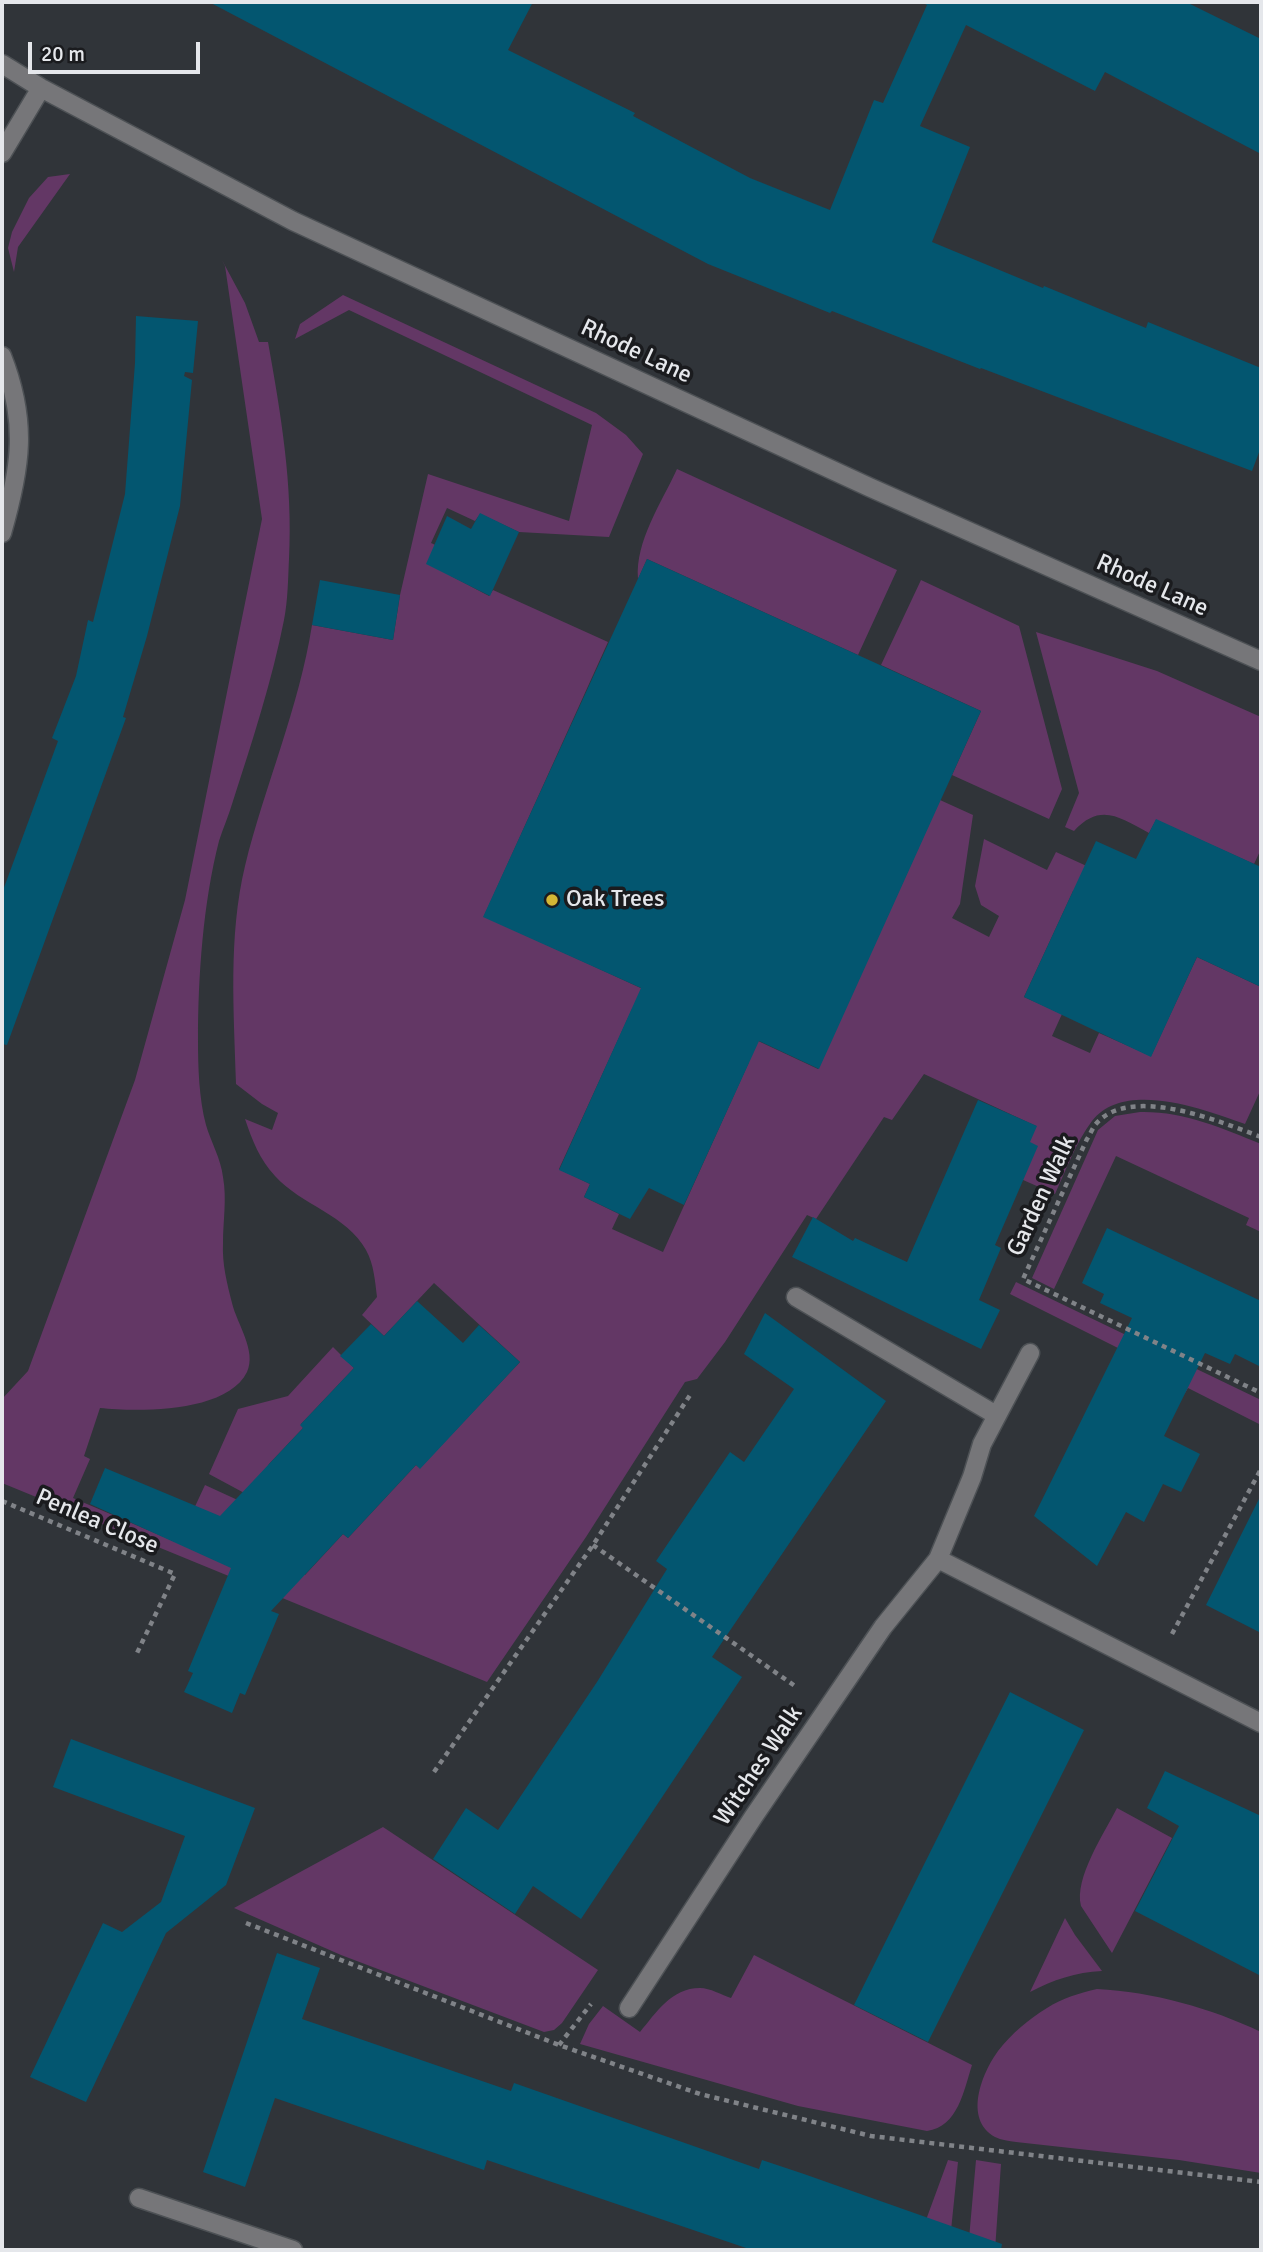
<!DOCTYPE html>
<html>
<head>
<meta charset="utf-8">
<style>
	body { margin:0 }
	#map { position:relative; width:1263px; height:2252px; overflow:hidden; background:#303439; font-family:Signika,sans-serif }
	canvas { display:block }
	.frame { position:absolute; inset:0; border:4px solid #e5e7eb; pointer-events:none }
	.scale { position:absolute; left:28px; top:42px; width:172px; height:32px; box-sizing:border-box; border:4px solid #e5e7eb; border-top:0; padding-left:9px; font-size:21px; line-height:24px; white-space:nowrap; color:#e5e7eb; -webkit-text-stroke:5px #1a1b1e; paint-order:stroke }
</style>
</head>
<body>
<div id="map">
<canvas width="1263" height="2252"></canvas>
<div class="frame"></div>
<div class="scale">20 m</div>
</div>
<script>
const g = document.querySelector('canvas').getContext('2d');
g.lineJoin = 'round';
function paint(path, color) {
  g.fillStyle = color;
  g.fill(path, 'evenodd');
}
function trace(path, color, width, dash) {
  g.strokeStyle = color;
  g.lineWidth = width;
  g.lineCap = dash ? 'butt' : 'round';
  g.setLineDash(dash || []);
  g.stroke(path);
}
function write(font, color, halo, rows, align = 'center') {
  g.font = font + ' Signika,sans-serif';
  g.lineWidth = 7;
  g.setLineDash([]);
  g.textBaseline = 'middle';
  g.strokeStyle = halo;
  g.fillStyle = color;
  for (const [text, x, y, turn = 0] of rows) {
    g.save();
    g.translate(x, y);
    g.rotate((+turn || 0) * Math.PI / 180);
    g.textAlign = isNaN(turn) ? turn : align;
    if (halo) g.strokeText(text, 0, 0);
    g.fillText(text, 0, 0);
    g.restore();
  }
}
paint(new Path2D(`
	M 70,174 L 18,247 L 14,272 L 8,248 L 12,232 L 29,198 L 48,177 Z
	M 222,260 L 245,303 L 259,342 L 268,342 C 281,415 293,485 289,559 C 288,579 288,600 284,620 C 272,681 252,742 233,801 C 229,815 223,828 219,841 C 203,903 198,977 198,1040 C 198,1067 199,1099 206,1125 C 211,1142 221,1159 223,1177 C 227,1199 223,1221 223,1243 C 222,1264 227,1283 232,1303 C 237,1324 257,1351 247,1372 C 227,1413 138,1412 100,1408 L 84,1456 L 90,1459 L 73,1498 L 178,1543 L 205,1485 L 242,1502 L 305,1575 L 343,1534 L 348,1538 L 416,1465 L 420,1468 L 520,1362 L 434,1283 L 384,1336 L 362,1315 L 377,1297 C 375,1282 374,1264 366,1250 C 347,1215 301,1205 275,1176 C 260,1160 252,1140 245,1119 L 272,1130 L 278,1113 L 262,1104 L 236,1084 C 234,1012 228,937 245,866 C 265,785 299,708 312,625 L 393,640 L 400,595 L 428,474 L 569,521 L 592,425 L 349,310 L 295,339 L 300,324 L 343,295 L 596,413 L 626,435 L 643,454 L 609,537 L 519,532 L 480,514 L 475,521 L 447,508 L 431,543 L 459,556 L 451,576 L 489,596 L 493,590 L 608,642 L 484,916 L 682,1007 L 632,1009 L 559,1169 L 590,1184 L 584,1197 L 619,1214 L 612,1229 L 663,1252 L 749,1062 L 739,1032 L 818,1069 L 940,800 L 973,815 L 960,904 L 952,918 L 989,937 L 999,916 L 981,905 L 975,886 L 984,839 L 1047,870 L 1056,852 L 1126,884 L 1073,891 L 1024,997 L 1062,1014 L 1052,1036 L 1090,1053 L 1099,1033 L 1151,1056 L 1197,957 L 1261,987 L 1261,1089 L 1245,1124 C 1205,1110 1125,1079 1092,1121 C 1076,1142 1066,1170 1055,1194 L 1014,1176 L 1036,1126 L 924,1074 L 892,1120 L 884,1117 L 816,1219 L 807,1215 L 725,1342 L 697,1379 L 685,1382 L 586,1537 L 487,1682 L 2,1483 L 2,1399 L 28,1371 L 135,1080 L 185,900 L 262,519 L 225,266 Z
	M 677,469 L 897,570 L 858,655 L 647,559 L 638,579 C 635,541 662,502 677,469 Z
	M 921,580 L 1019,626 L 1062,789 L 1049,819 L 952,775 L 981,711 L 881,665 Z
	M 1036,632 L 1157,671 L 1261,717 L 1261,849 L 1254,864 L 1156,820 L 1149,833 C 1120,818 1101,802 1074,831 L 1065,827 L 1079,793 Z
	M 1140,1112 C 1183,1111 1222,1128 1261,1144 L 1261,1232 L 1246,1225 L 1249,1218 L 1116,1156 L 1054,1289 L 1032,1278 L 1098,1130 L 1115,1116 Z
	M 1016,1282 L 1261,1400 L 1261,1425 L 1188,1388 L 1185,1393 L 1113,1358 L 1118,1348 L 1010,1294 Z
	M 333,1347 L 354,1368 L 301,1424 L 303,1428 L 269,1464 L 248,1495 L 209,1474 L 238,1409 L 288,1396 Z
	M 1117,1808 L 1172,1838 L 1112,1953 L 1081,1906 C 1074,1878 1104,1834 1117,1808 Z
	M 383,1827 L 598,1970 L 562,2023 L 554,2030 L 544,2032 L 341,1955 L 234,1908 Z
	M 1065,1918 L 1075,1935 L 1102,1971 C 1076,1972 1053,1980 1030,1992 Z
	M 754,1955 L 972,2065 C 964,2090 958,2127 927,2131 L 798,2106 L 580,2044 L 589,2024 L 603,2006 L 640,2032 C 656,2013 671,1988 700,1988 C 710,1988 722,1995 731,1998 Z
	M 1097,1989 C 1153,1992 1211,2008 1261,2032 L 1261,2173 L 1179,2160 L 1016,2142 C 1009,2141 1001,2140 995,2137 C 963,2119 982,2073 998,2051 C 1011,2034 1029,2019 1047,2008 C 1062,1998 1080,1993 1097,1989 Z
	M 948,2160 L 958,2162 L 949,2250 L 915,2250 Z
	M 976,2160 L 1001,2164 L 995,2250 L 968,2250 Z`), '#633765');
paint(new Path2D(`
	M 209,2 L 533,2 L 508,50 L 635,113 L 633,116 L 750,178 L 830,210 L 874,100 L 883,103 L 927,5 L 921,2 L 1186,2 L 1261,39 L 1261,154 L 1105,72 L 1095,91 L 966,25 L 920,126 L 970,147 L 932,242 L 1043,288 L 1044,286 L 1146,328 L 1148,322 L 1261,368 L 1261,447 L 1252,471 L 981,368 L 980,369 L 832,311 L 830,313 L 708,264 Z
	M 136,316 L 198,321 L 193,373 L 185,372 L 184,376 L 192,380 L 180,506 L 147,636 L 123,717 L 126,718 L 7,1045 L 2,1044 L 2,893 L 58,741 L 52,738 L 76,676 L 88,620 L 93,622 L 125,494 L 135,363 Z
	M 480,513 L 519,532 L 490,596 L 426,564 L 447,516 L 471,529 Z
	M 647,559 L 981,711 L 819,1069 L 759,1041 L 684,1205 L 649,1188 L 630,1219 L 584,1197 L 590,1184 L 559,1170 L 641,988 L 483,917 Z
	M 320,580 L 400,595 L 393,640 L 312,625 Z
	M 1156,819 L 1261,867 L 1261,987 L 1197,957 L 1151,1057 L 1024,997 L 1096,841 L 1136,859 Z
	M 978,1100 L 1037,1126 L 1030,1142 L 1038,1146 L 995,1245 L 1001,1248 L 979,1300 L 1000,1310 L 981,1349 L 792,1257 L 813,1217 L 853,1241 L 855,1238 L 907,1262 Z
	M 1107,1228 L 1261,1301 L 1261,1367 L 1235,1354 L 1230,1364 L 1205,1353 L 1164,1436 L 1200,1454 L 1181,1492 L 1163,1484 L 1144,1522 L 1126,1512 L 1097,1566 L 1034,1516 L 1132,1318 L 1100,1303 L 1104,1294 L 1082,1283 Z
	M 417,1301 L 463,1343 L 479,1325 L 520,1362 L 420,1469 L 416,1465 L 348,1538 L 343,1534 L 271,1611 L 279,1614 L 245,1695 L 240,1693 L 232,1713 L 184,1692 L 193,1673 L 188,1671 L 231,1568 L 90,1504 L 105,1468 L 220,1516 L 303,1428 L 300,1425 L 354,1368 L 340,1356 L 371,1324 L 384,1336 Z
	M 765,1313 L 886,1401 L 712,1657 L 742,1677 L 581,1919 L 533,1886 L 515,1914 L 433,1859 L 466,1808 L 498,1830 L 597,1682 L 667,1569 L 656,1561 L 730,1452 L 744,1462 L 794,1389 L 744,1354 Z
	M 1261,1495 L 1261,1633 L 1206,1605 Z
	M 1010,1692 L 1084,1730 L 928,2042 L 854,2005 Z
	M 71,1739 L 255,1808 L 226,1885 L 166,1933 L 86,2102 L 30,2077 L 103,1923 L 122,1932 L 161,1902 L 185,1836 L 53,1787 Z
	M 1165,1771 L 1261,1816 L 1261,1976 L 1135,1911 L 1179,1826 L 1147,1808 Z
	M 277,1953 L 320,1968 L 302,2019 L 511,2091 L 514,2083 L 759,2169 L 762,2160 L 804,2174 L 1002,2244 L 1001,2250 L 752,2250 L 487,2160 L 484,2170 L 275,2098 L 245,2187 L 203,2172 Z`), '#035670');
const minor = new Path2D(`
	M 2,64 L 41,88 L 293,221 L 869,487 L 1261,661
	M 2,153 L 41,88
	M 2,356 C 28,422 21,467 2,533
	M 796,1297 L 996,1415
	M 938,1559 L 1261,1723
	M 629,2008 L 754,1816 L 883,1627 L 938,1559 L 972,1477 L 982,1444 L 1030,1353
	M 139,2198 L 293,2250`);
trace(minor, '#4d5155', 21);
trace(new Path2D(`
	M 1261,1137 C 1221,1122 1129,1083 1095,1125 C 1092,1129 1090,1135 1087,1139 L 1023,1279 L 1261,1393
	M 2,1501 L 175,1574 L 137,1653
	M 593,1545 L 795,1686
	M 1172,1634 L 1261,1469
	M 434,1772 L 593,1545 L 692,1392
	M 246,1923 L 559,2045 L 700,2094 L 871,2136 L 1261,2182
	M 559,2045 L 591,2004`), '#808388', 4.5, [5, 5]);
trace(minor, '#767679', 18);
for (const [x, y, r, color] of [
	[552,900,7,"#d4b635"]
]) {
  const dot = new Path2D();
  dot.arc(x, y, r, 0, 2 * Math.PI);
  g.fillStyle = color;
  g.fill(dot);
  trace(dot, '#1a1b1e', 2.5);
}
write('24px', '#e5e7eb', '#1a1b1e', [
	["Rhode Lane",636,352,25],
	["Rhode Lane",1152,586,24],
	["Garden Walk",1042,1196,-65],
	["Penlea Close",97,1522,23],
	["Witches Walk",759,1766,-56]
]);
write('24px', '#e5e7eb', '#1a1b1e', [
	["Oak Trees",566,900]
], 'left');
</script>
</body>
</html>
